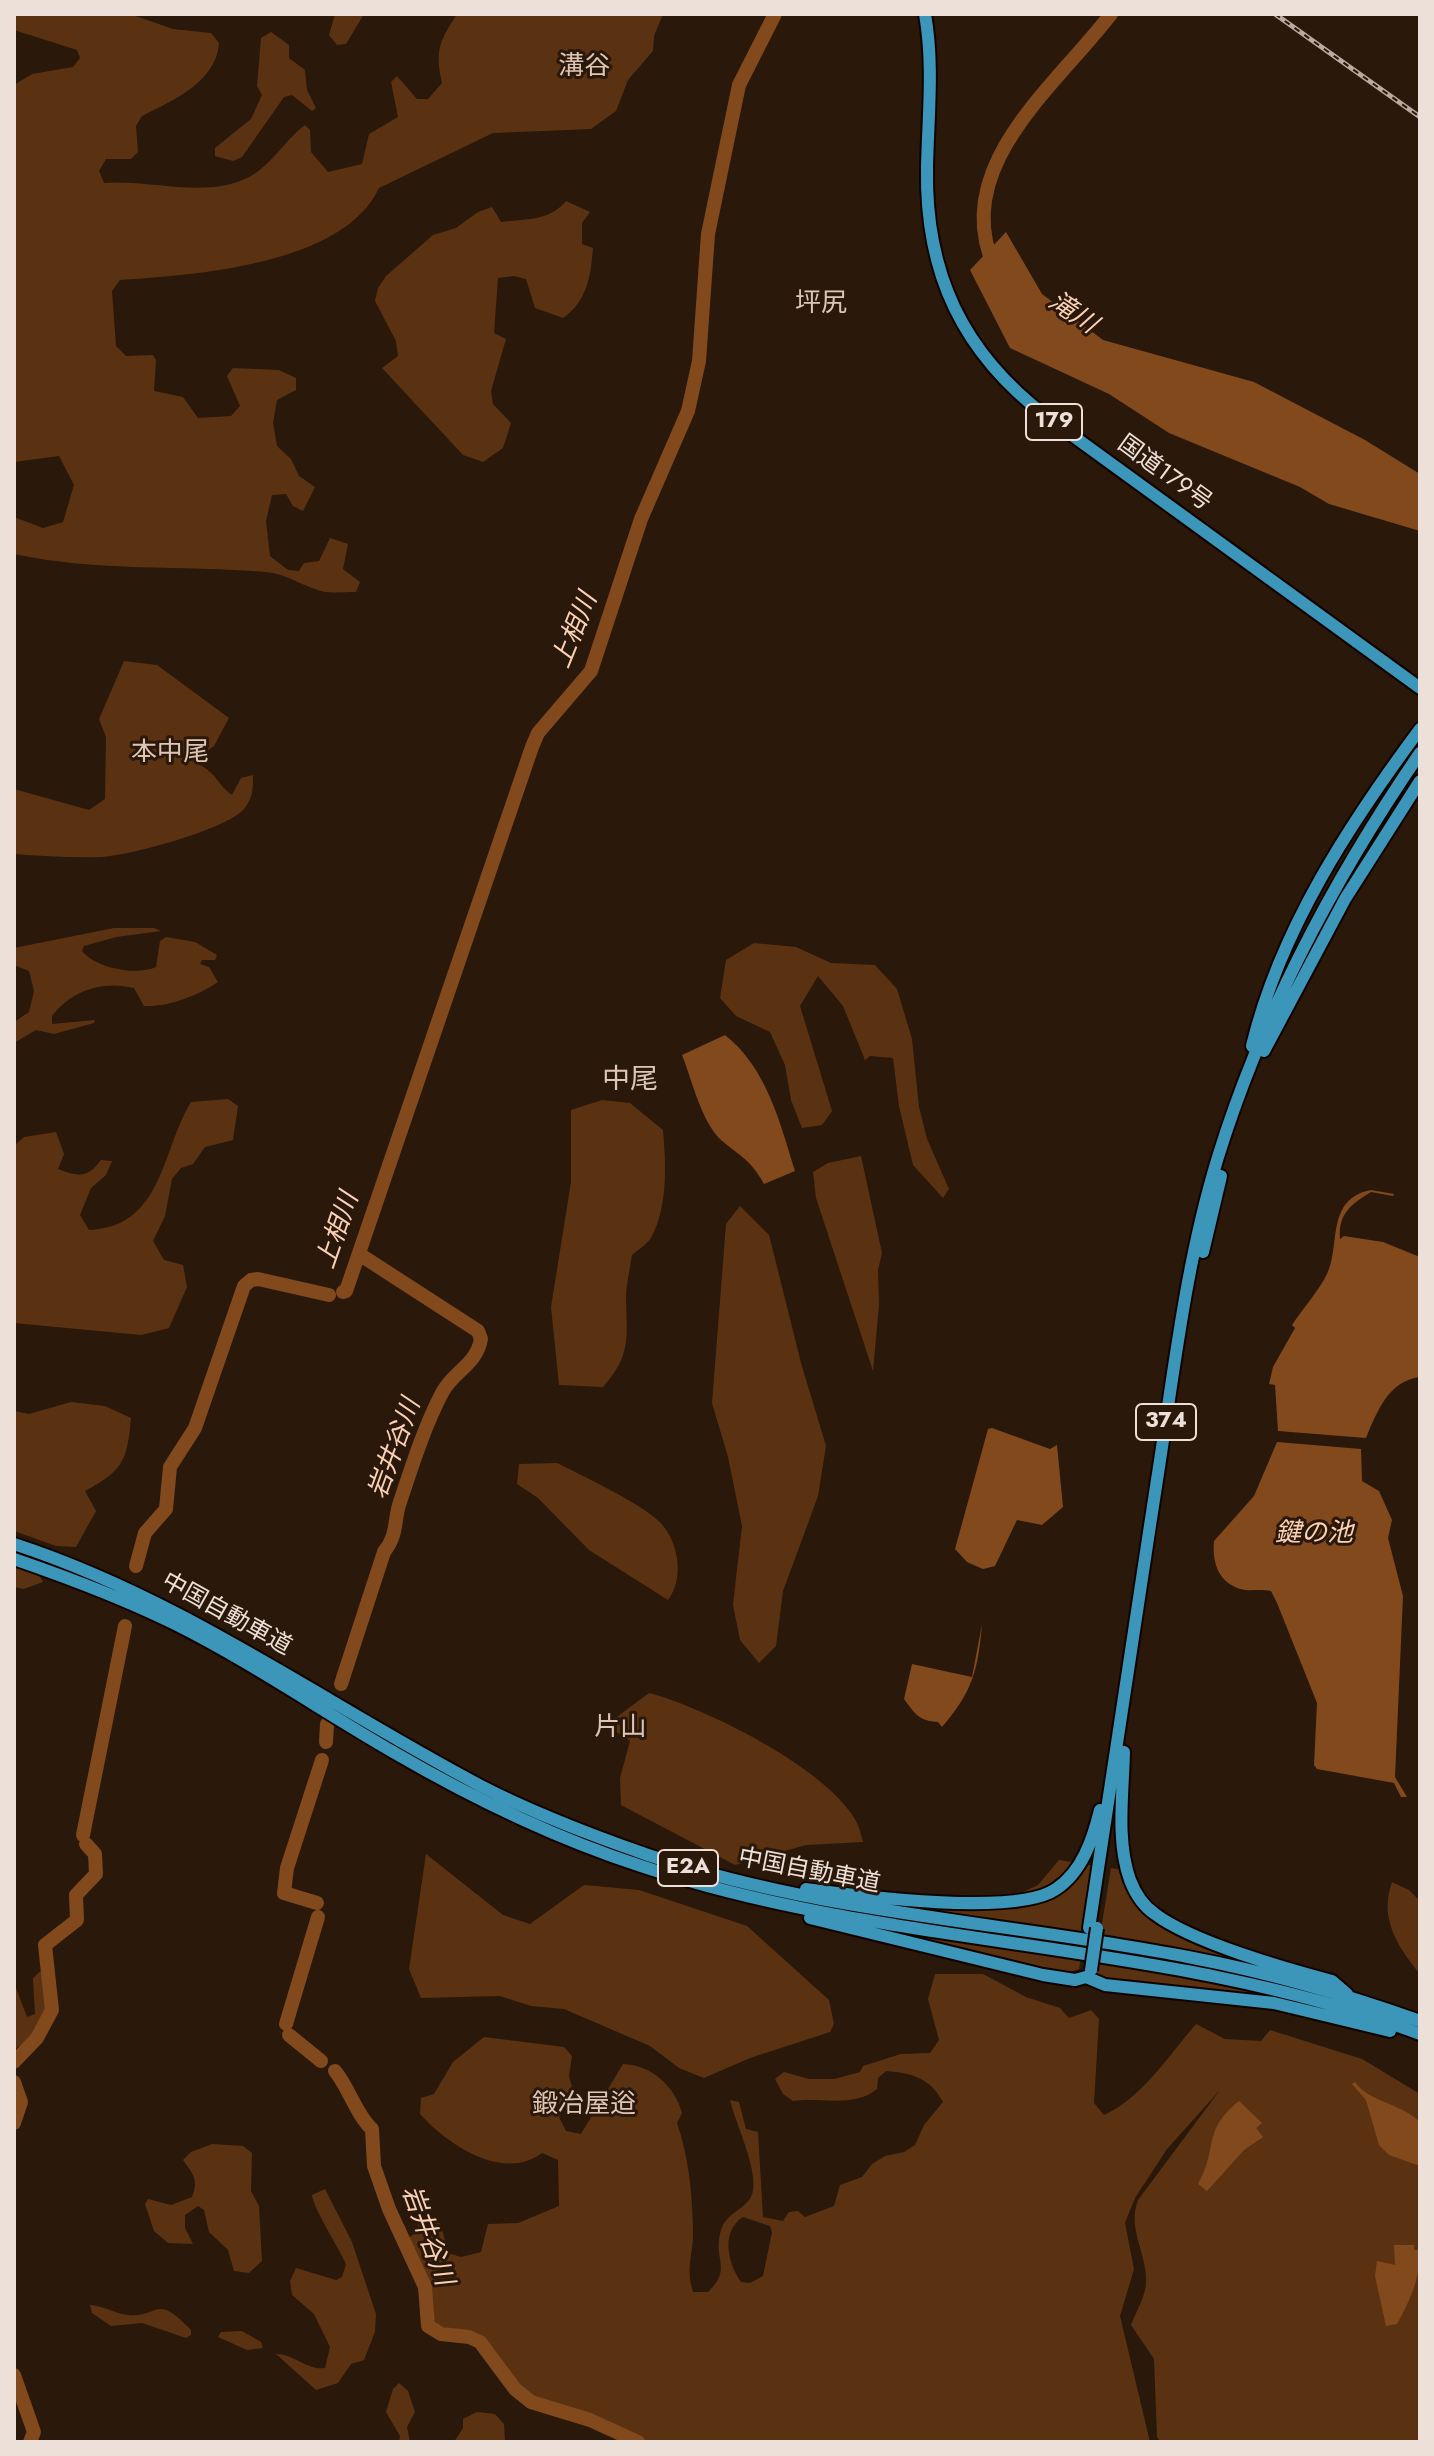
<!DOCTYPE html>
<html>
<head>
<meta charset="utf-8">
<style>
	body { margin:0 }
	#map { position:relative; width:1434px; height:2456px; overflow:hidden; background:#2a180a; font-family:Jost,sans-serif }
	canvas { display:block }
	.frame { position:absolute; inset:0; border:16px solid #ede0d8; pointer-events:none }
</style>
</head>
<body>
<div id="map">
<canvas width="1434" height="2456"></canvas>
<div class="frame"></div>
</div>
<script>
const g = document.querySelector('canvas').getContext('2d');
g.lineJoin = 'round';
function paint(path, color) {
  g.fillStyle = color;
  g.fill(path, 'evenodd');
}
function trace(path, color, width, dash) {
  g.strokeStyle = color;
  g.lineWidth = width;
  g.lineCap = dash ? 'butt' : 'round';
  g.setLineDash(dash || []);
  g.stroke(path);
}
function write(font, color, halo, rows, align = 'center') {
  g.font = font + ' Jost,"Noto Sans JP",sans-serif';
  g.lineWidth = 6;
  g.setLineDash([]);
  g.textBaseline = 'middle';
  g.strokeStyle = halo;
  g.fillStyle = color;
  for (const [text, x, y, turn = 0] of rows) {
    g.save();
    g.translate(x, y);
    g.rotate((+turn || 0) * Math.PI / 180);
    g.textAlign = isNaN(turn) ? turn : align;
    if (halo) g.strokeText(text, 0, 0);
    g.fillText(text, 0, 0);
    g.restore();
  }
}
paint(new Path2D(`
	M 14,14 L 130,14 L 173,29 L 211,33 L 219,43 C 216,82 174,100 142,116 L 136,126 L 138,152 L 131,159 L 106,159 L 99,171 L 104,183 C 151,179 207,200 251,176 C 272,164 286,139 305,125 L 310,130 L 311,152 L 328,172 L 362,164 L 369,134 L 398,117 L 391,82 L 397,76 L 417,99 L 428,99 L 442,83 C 435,50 439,42 457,14 L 663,14 L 654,36 L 653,51 L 628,80 L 616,111 L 591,129 L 493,133 L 379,188 C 343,265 195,275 120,280 L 112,291 L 116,346 L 126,356 L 153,355 L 156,360 L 154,391 L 183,397 L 198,418 L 231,416 L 240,406 L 227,376 L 233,368 L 279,370 L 296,378 L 296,390 L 277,400 L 273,423 L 277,446 L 291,459 L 299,476 L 315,487 L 303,511 L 293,506 L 286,494 L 272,495 L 266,521 L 270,556 L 288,570 L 299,571 L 304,563 L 319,561 L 330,538 L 348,544 L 343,569 L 360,582 L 356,592 C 346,592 334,593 325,592 C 305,588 286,573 266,572 C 181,565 98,572 14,554 L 14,517 L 43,528 L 63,522 L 74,485 L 59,456 L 14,462 L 14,85 L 32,74 L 73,67 L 80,58 L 77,50 L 14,30 Z
	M 335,14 L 364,14 L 346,44 L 337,45 L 329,35 Z
	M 271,32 L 289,45 L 289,58 L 305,70 L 307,90 L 316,108 L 312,111 L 292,95 L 284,97 L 242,157 L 233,161 L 215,156 L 215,148 L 251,119 L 262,95 L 257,86 L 261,38 Z
	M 566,201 L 590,212 L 582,223 L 582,244 L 593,248 C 591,275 587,302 563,318 L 535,308 L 526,279 L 514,276 L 498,278 L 494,333 L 506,339 L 491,391 L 493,404 L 511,423 L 503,448 L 483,462 L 463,455 L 382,368 L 398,356 L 396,341 L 375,301 L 378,288 L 386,276 L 433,235 L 456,228 L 478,212 L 492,207 L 501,222 C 525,219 550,221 566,201 Z
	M 124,661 L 157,665 L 229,718 L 214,746 L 204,753 L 200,765 C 216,773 218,785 232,795 L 241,778 L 253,775 C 253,789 253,799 243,810 C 224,830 131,855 102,857 C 73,858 43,856 14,854 L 14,789 L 89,810 L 105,799 L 106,737 L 99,719 Z
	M 114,928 L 154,928 L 161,931 L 116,937 L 84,946 L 82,951 C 95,968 136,976 156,967 L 160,941 L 166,937 L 195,942 L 217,955 L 215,960 L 202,960 L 200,964 L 209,967 L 218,982 C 197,996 169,1007 144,1006 L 134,988 C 102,980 71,991 52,1016 L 52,1024 L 95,1020 L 94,1023 L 54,1034 L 36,1030 L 14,1043 L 14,1022 L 29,1012 L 34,991 L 29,971 L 14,965 L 14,948 Z
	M 754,943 L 796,947 L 831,963 L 875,965 L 897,989 L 912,1039 L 919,1107 L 927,1139 L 949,1189 L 943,1198 L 913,1165 L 899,1106 L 893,1058 L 870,1056 L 865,1060 L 843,1006 L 818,976 L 800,1006 L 832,1111 L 822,1125 L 802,1128 L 791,1100 L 785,1065 L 770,1032 L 736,1016 L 720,998 L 726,960 Z
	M 228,1099 L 238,1106 L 233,1140 L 205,1147 L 193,1164 L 181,1168 L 172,1179 L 165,1216 L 153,1241 L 164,1260 L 183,1265 L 187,1287 L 169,1328 L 141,1335 L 14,1323 L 14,1146 L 24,1137 L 56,1132 L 64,1154 L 58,1169 C 79,1177 88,1178 101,1160 L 112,1161 L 106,1175 L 91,1188 L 80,1215 L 89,1230 C 163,1227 161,1151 191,1102 Z
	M 602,1100 L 630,1103 L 663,1130 C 666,1164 668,1207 651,1238 C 647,1244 638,1250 632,1255 C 630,1269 626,1285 626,1299 C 627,1339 631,1355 603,1387 L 559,1385 L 551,1307 L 571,1182 L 571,1110 Z
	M 861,1156 L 882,1253 L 878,1270 L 879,1305 L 873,1371 L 816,1198 L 813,1172 L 828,1163 Z
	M 740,1206 L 769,1235 L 801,1363 L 826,1446 L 818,1496 L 783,1591 L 776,1646 L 759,1663 L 740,1640 L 733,1605 L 742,1526 L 728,1457 L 712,1403 L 726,1224 Z
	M 71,1402 L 105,1406 L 131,1418 C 127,1462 123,1470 85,1491 L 96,1511 L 76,1547 L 56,1546 L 14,1531 L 14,1411 L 29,1414 Z
	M 557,1463 C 585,1477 630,1498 654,1517 C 678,1535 686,1577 668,1600 L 589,1550 L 538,1498 L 517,1484 L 519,1464 Z
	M 14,1566 L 39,1575 L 43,1582 L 24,1589 L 14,1587 Z
	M 649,1693 C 706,1708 824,1767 855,1819 C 859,1826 861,1835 863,1842 L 806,1845 L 735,1865 L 621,1805 L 620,1778 L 630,1741 L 606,1725 Z
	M 426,1854 L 503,1915 L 530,1924 L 584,1885 L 639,1890 L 747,1926 L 829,2000 L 834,2024 L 830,2032 L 750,2058 L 704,2078 L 679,2068 L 650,2046 L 564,2009 L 531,2006 L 500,1996 L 421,1998 L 409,1969 Z
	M 1059,1860 L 1077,1863 L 1059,1883 L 1018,1898 L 1019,1894 L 1038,1885 Z
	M 1085,1865 L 1095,1865 L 1084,1933 L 888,1905 L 1032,1906 L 1058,1895 Z
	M 1111,1868 L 1122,1870 L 1147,1914 L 1159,1924 L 1273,1969 L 1100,1936 Z
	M 1392,1882 L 1409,1890 L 1420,1901 L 1420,1974 C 1397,1946 1379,1918 1392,1882 Z
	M 872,1928 L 1081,1958 L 1079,1969 L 1064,1974 L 1043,1971 Z
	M 1095,1960 L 1181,1974 L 1301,2004 L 1110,1982 L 1094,1972 Z
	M 43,1969 C 49,2010 49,2024 14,2050 L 14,1983 L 27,2017 L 35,2014 L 33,1978 Z
	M 935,1974 L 983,1974 L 1026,1997 L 1060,2008 L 1069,2018 L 1091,2010 L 1099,2019 L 1094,2103 L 1104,2115 C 1142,2098 1169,2055 1196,2024 L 1225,2039 L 1261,2041 L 1270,2030 L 1362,2059 L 1420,2094 L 1420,2442 L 1161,2442 L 1157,2437 L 1154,2359 L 1131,2325 C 1136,2312 1146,2295 1146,2282 C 1147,2253 1127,2229 1138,2200 L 1220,2090 L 1167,2149 L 1135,2198 L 1125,2223 L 1134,2269 L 1120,2316 L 1150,2442 L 645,2442 C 608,2418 570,2418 536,2399 C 510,2385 501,2354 477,2336 C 472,2332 444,2329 431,2323 L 427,2310 L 429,2285 L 409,2238 L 418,2230 L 418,2217 L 431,2215 L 441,2225 L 448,2253 L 461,2257 L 481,2252 L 488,2224 L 518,2223 L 559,2206 L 558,2160 L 542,2153 C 503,2182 448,2145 420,2114 L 421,2098 L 434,2094 L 453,2062 L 484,2037 L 564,2047 L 572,2056 L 569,2076 L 572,2087 L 559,2117 L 566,2131 L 581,2134 L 623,2064 C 651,2065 675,2086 682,2113 L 677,2123 C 689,2158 692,2192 693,2229 C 694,2254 685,2266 693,2292 L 708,2292 C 732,2269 714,2261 720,2234 C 724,2213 742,2212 751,2197 C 762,2177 735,2123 730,2100 L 739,2102 L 746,2129 L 758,2132 L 763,2217 L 783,2221 L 789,2212 L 798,2211 L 805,2217 L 834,2206 L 840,2185 L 862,2177 L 872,2164 L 885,2156 L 904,2152 L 915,2145 L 924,2125 L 943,2102 C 930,2078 912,2073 886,2071 L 878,2078 L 877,2089 C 855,2108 820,2097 793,2101 L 783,2094 L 775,2079 L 784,2072 L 809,2079 L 834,2079 L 860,2072 L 863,2066 L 901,2054 L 930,2053 L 939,2040 L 928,1999 ZM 743,2217 L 770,2226 L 772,2232 L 763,2276 L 750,2283 L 741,2282 C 727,2262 721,2231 743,2217 Z
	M 212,2144 L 243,2146 L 252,2153 L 251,2191 L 259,2206 L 262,2261 L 249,2273 L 234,2271 L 228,2250 L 209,2232 L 204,2210 L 198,2206 L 185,2215 L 185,2228 L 193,2244 L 168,2243 L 154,2231 L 145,2204 L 148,2199 L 171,2205 L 192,2197 C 199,2180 193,2174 183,2160 L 191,2152 Z
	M 325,2189 L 352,2242 L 376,2314 L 375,2332 L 364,2360 L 351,2364 L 338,2383 L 316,2390 L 276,2354 C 294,2354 308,2371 325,2368 L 330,2347 L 314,2314 L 292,2295 L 290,2281 L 296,2268 L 336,2280 L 342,2277 L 346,2264 C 339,2248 313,2208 312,2195 Z
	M 90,2305 C 102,2306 111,2311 122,2314 C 160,2322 152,2289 191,2330 L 191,2335 L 186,2338 L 142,2323 L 111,2326 L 92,2313 Z
	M 242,2331 L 261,2342 L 263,2348 L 247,2350 L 218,2337 L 221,2332 Z
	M 399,2383 L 408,2391 L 415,2412 L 407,2427 L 410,2442 L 399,2442 L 400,2436 L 386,2412 L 393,2389 Z
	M 477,2412 L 495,2414 L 504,2424 L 505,2442 L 454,2442 L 463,2428 L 463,2419 Z`), '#5b3211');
paint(new Path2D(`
	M 1006,232 L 1042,294 L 1103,340 L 1254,382 L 1365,440 L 1420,474 L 1420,531 L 1329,504 L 1300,487 L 1169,433 L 1109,394 L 1010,348 L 970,270 Z
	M 725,1035 C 767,1068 780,1123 795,1171 L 764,1184 C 750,1159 741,1157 721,1140 C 701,1121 692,1080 682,1055 Z
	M 1371,1190 L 1394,1194 L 1393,1196 L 1371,1192 C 1351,1204 1338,1214 1340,1239 L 1344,1236 L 1383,1242 L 1420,1257 L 1420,1377 C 1388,1381 1377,1412 1366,1438 L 1278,1431 L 1275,1385 L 1269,1384 L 1273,1367 L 1295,1328 L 1292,1325 C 1303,1308 1318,1292 1327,1274 C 1341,1246 1325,1199 1371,1190 Z
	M 992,1428 L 1050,1449 L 1057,1445 L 1063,1507 L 1042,1525 L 1017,1520 L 995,1566 L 983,1569 L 967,1562 L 955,1549 L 988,1429 Z
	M 1277,1442 L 1361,1449 L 1362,1481 L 1379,1491 L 1392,1520 L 1388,1538 L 1403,1596 L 1395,1777 L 1407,1797 L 1401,1797 L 1394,1783 L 1317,1769 L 1314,1765 L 1317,1703 L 1277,1603 L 1271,1591 C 1261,1589 1253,1591 1245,1590 C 1219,1585 1212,1564 1214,1541 L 1254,1496 Z
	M 982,1624 C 978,1670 973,1691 942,1727 L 938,1722 C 919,1721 915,1714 904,1699 L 912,1664 L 972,1677 Z
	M 1355,2082 C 1370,2103 1397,2101 1420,2122 L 1420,2166 L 1389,2155 L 1379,2145 L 1366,2100 L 1352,2084 Z
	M 1239,2101 L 1262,2123 L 1256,2128 L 1263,2137 L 1244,2150 L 1207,2191 L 1198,2184 C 1219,2147 1201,2132 1239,2101 Z
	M 1394,2245 L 1414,2245 L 1414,2250 L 1419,2250 C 1422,2275 1409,2303 1397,2324 L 1386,2326 L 1375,2276 L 1377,2261 L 1395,2265 Z`), '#82491c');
trace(new Path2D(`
	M 995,268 C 948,168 1056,86 1111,14
	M 343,1292 L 346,1291 L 532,747 L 538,733 L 591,671 L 641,519 L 688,411 L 699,361 L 708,234 L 739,85 L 775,14
	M 136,1566 L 145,1533 L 166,1509 L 170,1467 L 195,1428 L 244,1286 L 251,1280 L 258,1279 L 329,1295
	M 341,1684 L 384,1552 C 397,1536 394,1523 399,1505 C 411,1469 424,1427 442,1393 C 453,1371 476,1366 481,1339 L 478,1331 L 359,1254
	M 326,1742 L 327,1724
	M 83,1835 L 125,1626
	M 317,1903 L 284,1893 L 287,1868 L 322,1760
	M 286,2024 L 318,1917
	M 289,2035 L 321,2061
	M 14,2062 L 37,2038 L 52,2010 L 45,1945 L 77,1920 L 76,1895 L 96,1874 L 95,1854 L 86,1844
	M 335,2071 C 349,2088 357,2116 372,2129 L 374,2166 L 389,2209 L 425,2287 L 428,2326 L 441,2334 L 469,2337 L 480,2342 L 515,2389 L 531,2402 L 590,2420 L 638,2442
	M 14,2082 L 21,2102 L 14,2123
	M 14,2375 L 34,2432 L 30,2442`), '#82491c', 14);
const highway = new Path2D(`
	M 925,14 C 934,65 928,117 927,168 C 925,274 963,353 1047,417 L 1420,688
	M 1252,1046 C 1280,930 1350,823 1420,729
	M 1264,1051 L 1345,899 L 1420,781
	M 1203,1252 L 1221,1176
	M 14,1544 C 183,1599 325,1704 481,1786 C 535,1814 591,1835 648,1855 C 823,1914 1008,1922 1188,1957 C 1267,1972 1344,1994 1420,2021
	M 14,1559 C 69,1578 123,1598 175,1624 C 251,1662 322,1711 395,1753 C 474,1799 555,1838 641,1866 C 895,1951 1169,1938 1420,2034
	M 1124,1752 C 1123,1794 1116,1841 1130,1880 C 1135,1893 1143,1906 1155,1914 C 1192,1942 1286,1969 1332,1981 L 1347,1994
	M 806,1889 C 859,1896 1016,1917 1056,1889 C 1082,1872 1093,1839 1100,1810
	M 810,1918 L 1043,1975 L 1075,1980 L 1086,1977 L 1105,1985 L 1274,2003 L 1390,2031
	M 1089,1928 C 1112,1778 1134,1629 1157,1480 C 1174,1371 1186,1261 1218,1157 C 1263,1012 1335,877 1420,753`);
trace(highway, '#110300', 16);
trace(highway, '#3c96ba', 12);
const rail = new Path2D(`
	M 1275,14 L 1420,117`);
trace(rail, '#b9aaa1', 5);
trace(rail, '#2a180a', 2, [6]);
const highwayBridge = new Path2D(`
	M 1091,1970 L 1097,1928`);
trace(highwayBridge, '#110300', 16, []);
trace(highwayBridge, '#3c96ba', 12);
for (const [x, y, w] of [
	[1054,422,56],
	[1166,1422,60],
	[688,1868,60]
]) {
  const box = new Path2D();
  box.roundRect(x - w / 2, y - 18, w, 36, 6);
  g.fillStyle = '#2a180a';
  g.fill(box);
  trace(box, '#ede0d8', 2);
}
write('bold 22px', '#ede0d8', null, [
	["179",1054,422],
	["374",1166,1422],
	["E2A",688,1868]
]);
write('24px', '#ede0d8', '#2a180a', [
	["国道179号",1164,474,36],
	["中国自動車道",226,1615,29],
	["中国自動車道",809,1872,11]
]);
write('26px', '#dfc5b4', '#2a180a', [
	["溝谷",584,68],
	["坪尻",821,305],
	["本中尾",170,754],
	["片山",620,1729],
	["鍛冶屋逧",584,2106]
]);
write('italic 26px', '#fbd1b5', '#2a180a', [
	["滝川",1072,314,34],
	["上相川",576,631,-68],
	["上相川",339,1231,-71],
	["岩井谷川",396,1449,-70],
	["鍵の池",1314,1535],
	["岩井谷川",426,2236,70]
]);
write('28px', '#dfc5b4', '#2a180a', [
	["中尾",630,1081]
]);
</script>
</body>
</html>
